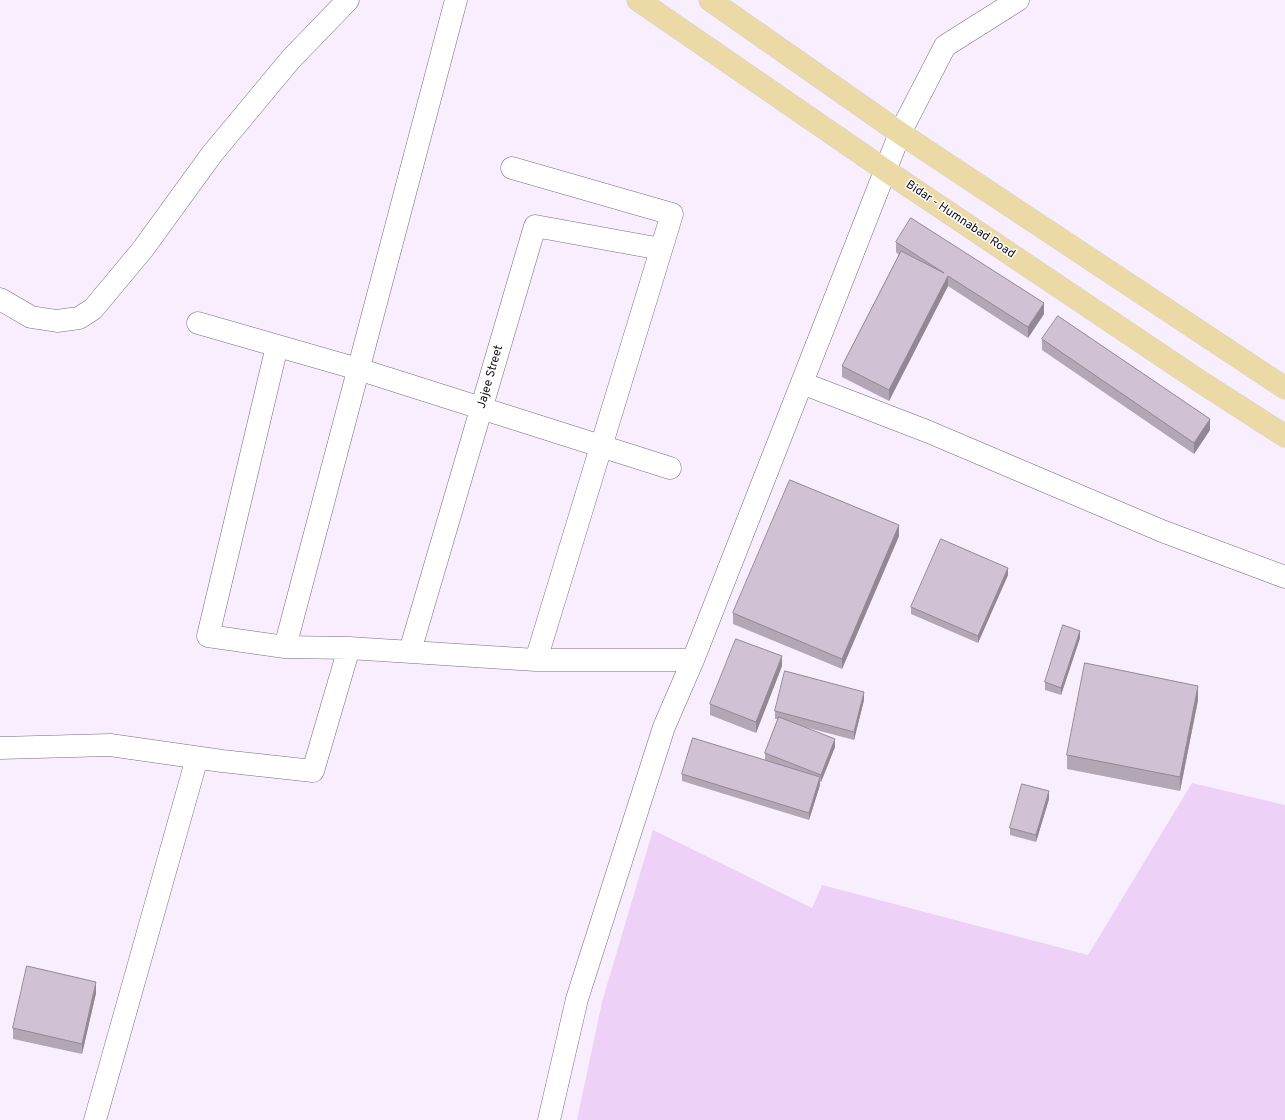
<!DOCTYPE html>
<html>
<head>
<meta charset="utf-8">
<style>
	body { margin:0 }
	canvas { display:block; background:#f9eefd }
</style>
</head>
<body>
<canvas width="1285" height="1120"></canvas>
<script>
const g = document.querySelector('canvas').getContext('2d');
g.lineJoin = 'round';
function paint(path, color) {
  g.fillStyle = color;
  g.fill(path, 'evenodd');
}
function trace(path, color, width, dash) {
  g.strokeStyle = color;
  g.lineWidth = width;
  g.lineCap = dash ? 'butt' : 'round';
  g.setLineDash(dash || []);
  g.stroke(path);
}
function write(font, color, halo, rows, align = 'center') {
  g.font = font + ' Overpass,sans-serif';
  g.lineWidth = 3;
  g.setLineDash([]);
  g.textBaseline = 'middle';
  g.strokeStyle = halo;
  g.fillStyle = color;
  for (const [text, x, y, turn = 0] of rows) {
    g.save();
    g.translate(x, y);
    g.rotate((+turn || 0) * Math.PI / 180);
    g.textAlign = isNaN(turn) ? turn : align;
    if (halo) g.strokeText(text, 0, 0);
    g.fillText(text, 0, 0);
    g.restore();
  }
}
paint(new Path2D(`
	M 1192,783 L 1285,805 L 1285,1120 L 577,1120 L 602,1002 L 653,830 L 812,908 L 822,885 L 1088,955 Z`), '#edd1f6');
const minor = new Path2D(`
	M 512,168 L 672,214 L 536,660
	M 0,299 L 31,317 L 57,321 L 79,318 L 93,309 L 143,249 L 212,154 L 291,59 L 348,0
	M 198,323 L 358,369 L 670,468
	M 277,346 L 208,636 L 285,647
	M 802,383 L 929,432 L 1162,531 L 1285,577
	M 349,648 L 285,647 L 456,0
	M 410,651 L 535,226 L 661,249
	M 0,748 L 110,745 L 222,761 L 313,771 L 349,648 L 536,660 L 693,660
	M 95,1120 L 197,758
	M 549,1120 L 577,999 L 664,727 L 693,660 L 900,133 L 945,46 L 1018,0`);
const major = new Path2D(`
	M 638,0 L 885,170 L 1201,382 L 1285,436
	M 710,0 L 900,133 L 1285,388`);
trace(minor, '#796c7d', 23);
trace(major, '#d4d3d5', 23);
trace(minor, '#fff', 22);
trace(major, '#ebd9a6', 22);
paint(new Path2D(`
	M 896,242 L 1044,314 L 1028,338 L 948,286 L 889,401 L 842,377 L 842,366 L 899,255 L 896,252 Z
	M 1042,339 L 1210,430 L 1194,454 L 1042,350 Z
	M 899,536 L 842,669 L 733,624 L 733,613 Z
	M 1008,575 L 978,643 L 911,614 L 911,607 Z
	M 1080,638 L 1061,695 L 1045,690 L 1045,682 Z
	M 782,666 L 756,733 L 710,715 L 710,704 Z
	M 864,700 L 854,740 L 797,725 L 835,747 L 821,782 L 820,781 L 820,785 L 809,820 L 682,781 L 682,774 L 765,760 L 765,753 L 778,719 L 775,719 L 775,711 Z
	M 1198,700 L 1180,791 L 1067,769 L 1067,755 Z
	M 1049,799 L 1036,842 L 1010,835 L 1010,828 Z
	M 96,993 L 82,1054 L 13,1039 L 13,1028 Z`), '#b3a7b6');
paint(new Path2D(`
	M 948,276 L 948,286 L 889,401 L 889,390 Z
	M 1044,303 L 1044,314 L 1028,338 L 1028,327 Z
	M 1210,419 L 1210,430 L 1194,454 L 1194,443 Z
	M 899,525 L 899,536 L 842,669 L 842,659 Z
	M 1008,568 L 1008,575 L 978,643 L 978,636 Z
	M 1080,631 L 1080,638 L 1061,695 L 1061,688 Z
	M 782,656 L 782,666 L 756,733 L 756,722 Z
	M 1198,686 L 1198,700 L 1180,791 L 1180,777 Z
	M 864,692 L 864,700 L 854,740 L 854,732 Z
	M 835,739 L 835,747 L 821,782 L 821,775 Z
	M 820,777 L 820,785 L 809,820 L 809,813 Z
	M 1049,791 L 1049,799 L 1036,842 L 1036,835 Z
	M 96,982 L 96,993 L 82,1054 L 82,1044 Z`), '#928894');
const building = new Path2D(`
	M 911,218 L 1044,303 L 1028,327 L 948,276 L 889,390 L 842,366 L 901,251 L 944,273 L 896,242 Z
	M 1058,316 L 1210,419 L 1194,443 L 1042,339 Z
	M 790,480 L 899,525 L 842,659 L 733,613 Z
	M 941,539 L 1008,568 L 978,636 L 911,607 Z
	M 1063,625 L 1080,631 L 1061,688 L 1045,682 Z
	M 736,639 L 782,656 L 756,722 L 710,704 Z
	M 1085,663 L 1198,686 L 1180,777 L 1067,755 Z
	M 785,671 L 864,692 L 854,732 L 775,711 Z
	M 779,717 L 835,739 L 821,775 L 765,753 Z
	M 693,738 L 820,777 L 809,813 L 682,774 Z
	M 1022,784 L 1049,791 L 1036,835 L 1010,828 Z
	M 27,966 L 96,982 L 82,1044 L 13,1028 Z`);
paint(building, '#d0c2d4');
trace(building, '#928894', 1);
write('12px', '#120d13', '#fff', [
	["Bidar - Humnabad Road",960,220,34],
	["Jajee Street",491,377,-74]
]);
</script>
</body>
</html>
